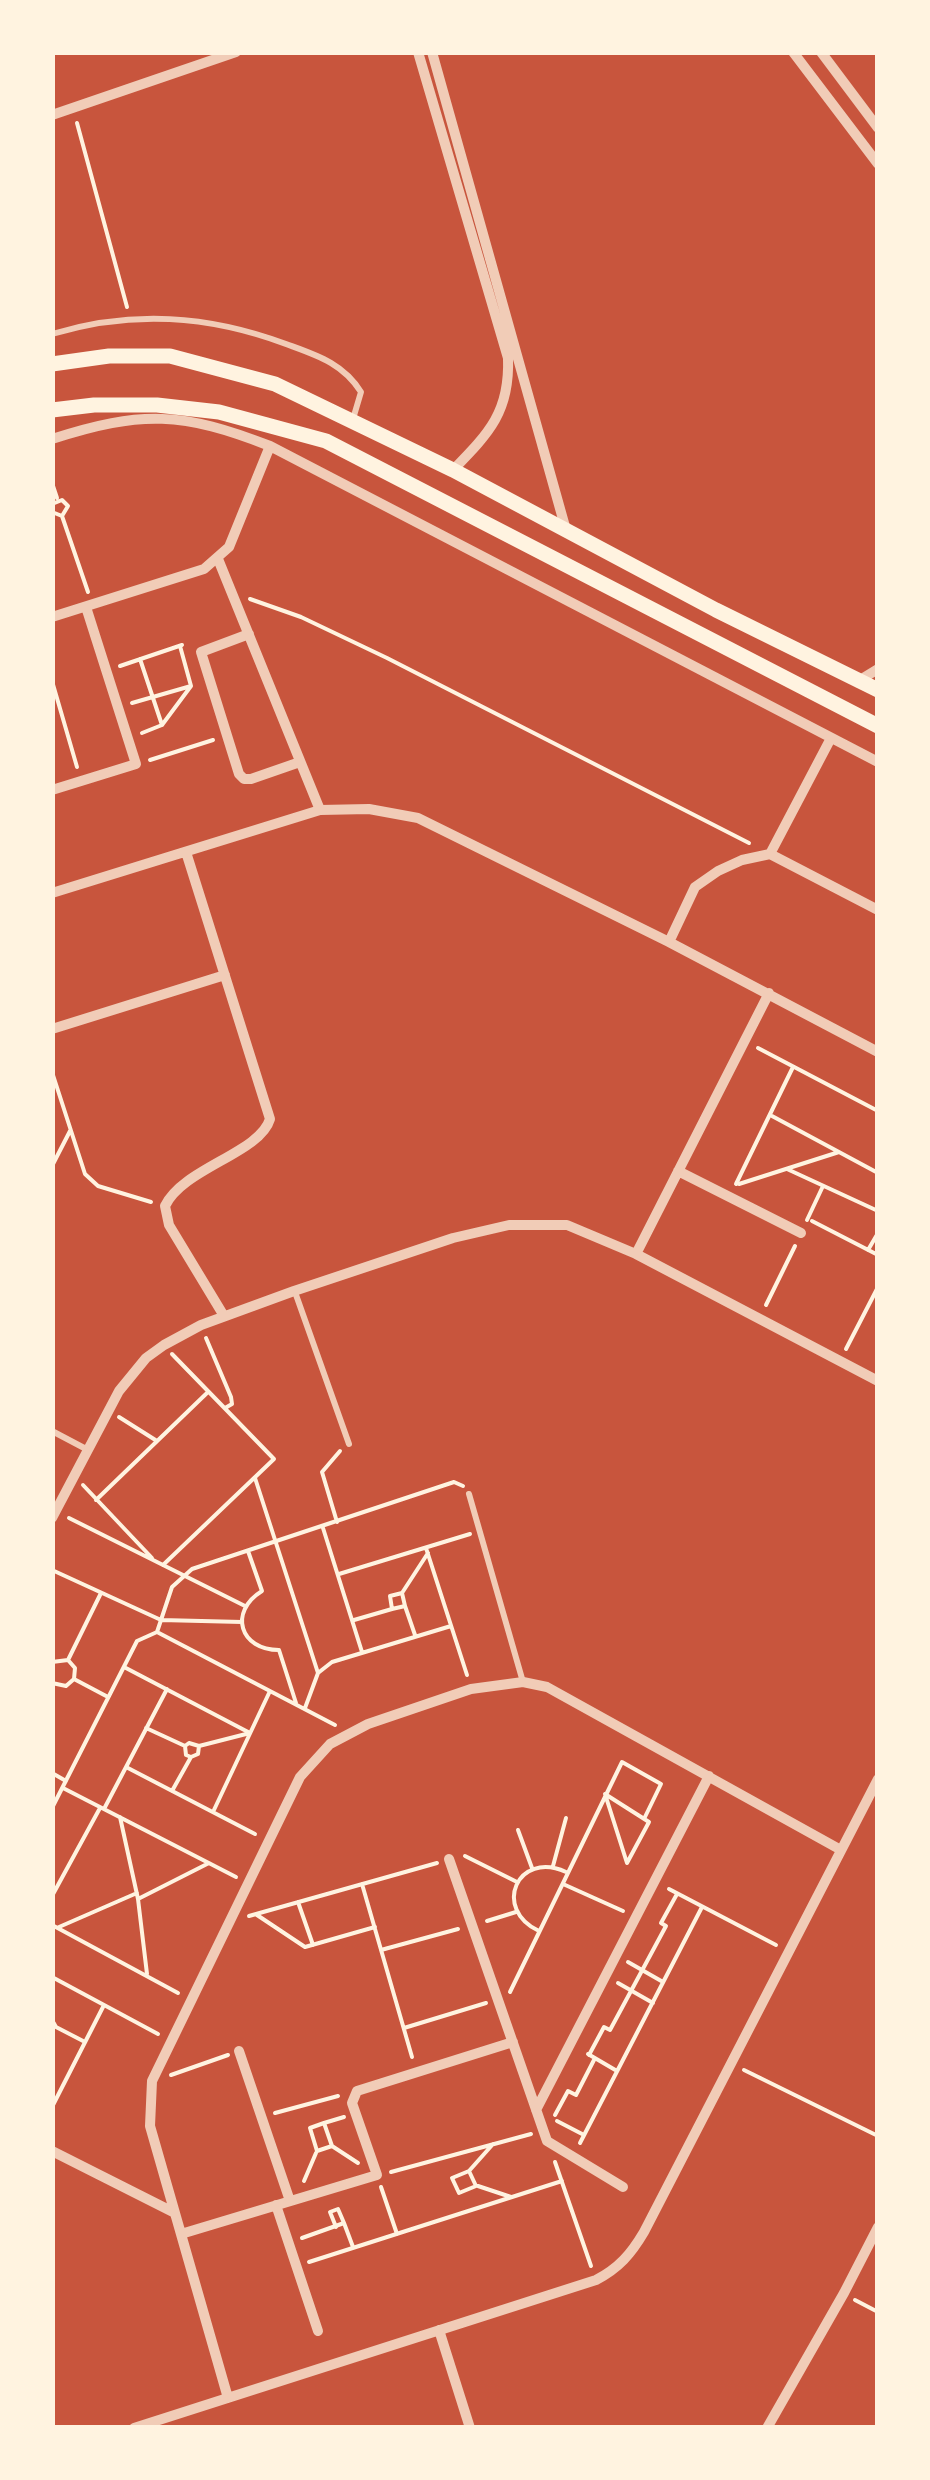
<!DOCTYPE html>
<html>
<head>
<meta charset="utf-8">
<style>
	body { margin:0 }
	#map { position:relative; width:930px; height:2480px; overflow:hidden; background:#c8553d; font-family:Spectral,serif }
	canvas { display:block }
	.frame { position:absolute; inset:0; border:55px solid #fff3e0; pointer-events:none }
</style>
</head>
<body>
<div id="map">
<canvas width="930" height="2480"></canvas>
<div class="frame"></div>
</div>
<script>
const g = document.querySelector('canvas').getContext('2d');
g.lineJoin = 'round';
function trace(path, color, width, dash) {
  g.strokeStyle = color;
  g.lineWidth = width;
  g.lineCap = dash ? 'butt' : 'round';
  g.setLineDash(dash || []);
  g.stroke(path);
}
trace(new Path2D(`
	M 77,123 L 127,307
	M 52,483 L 57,498
	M 52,504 L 62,500 L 68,506 L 62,516 L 52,512
	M 62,516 L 88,592
	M 250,599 L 301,617 L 387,658 L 749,843
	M 140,659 L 162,725
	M 120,666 L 182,645
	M 52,681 L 77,767
	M 132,703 L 191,686 L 180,646
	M 142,733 L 162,725 L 191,686
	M 150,760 L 213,740
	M 758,1048 L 878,1111
	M 52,1072 L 85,1174 L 98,1186 L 151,1202
	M 772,1116 L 878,1173
	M 52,1166 L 70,1131
	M 787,1169 L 878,1211
	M 736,1184 L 793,1067
	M 739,1184 L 839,1152
	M 807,1220 L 823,1186
	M 812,1221 L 878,1255
	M 868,1250 L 878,1233
	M 766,1305 L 795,1246
	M 206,1338 L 231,1397 L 232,1404 L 225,1408
	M 846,1349 L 878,1287
	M 119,1417 L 157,1441
	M 255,1478 L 318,1673
	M 83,1485 L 152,1558
	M 96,1500 L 208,1392
	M 69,1518 L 245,1606
	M 337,1522 L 322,1472 L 340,1451
	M 323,1528 L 362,1652
	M 426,1548 L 467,1675
	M 248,1551 L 262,1591 C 228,1612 240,1650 279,1650 L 296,1703
	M 163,1565 L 274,1459 L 172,1354
	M 52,1570 L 161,1620 L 242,1622
	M 339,1574 L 470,1534
	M 402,1593 L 390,1596 L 392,1609 L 405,1606 L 402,1593 L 428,1553
	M 405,1606 L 415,1635
	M 354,1620 L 392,1609
	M 157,1632 L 172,1587 L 192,1569 L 454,1482 L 463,1486
	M 68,1660 L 101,1593
	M 52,1662 L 68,1660
	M 124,1667 L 250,1733
	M 74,1679 L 108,1697
	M 52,1683 L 66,1686 L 74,1679 L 75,1668 L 68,1660
	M 305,1708 L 318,1673 L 332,1662 L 451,1626
	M 146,1728 L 185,1746
	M 199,1746 L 198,1754 L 191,1757 L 186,1755 L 185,1746 L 189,1743 L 199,1746 L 250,1733
	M 126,1767 L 255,1834
	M 52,1773 L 66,1781
	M 63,1788 L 236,1877
	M 172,1791 L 191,1757
	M 605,1794 L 649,1822 L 627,1863 Z
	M 52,1808 L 137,1641 L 157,1632 L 335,1725
	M 104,1809 L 167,1689
	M 213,1812 L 270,1691
	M 120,1817 L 138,1899 L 209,1863
	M 518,1830 L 532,1868
	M 465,1856 L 517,1882
	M 553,1866 L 566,1818
	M 362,1884 L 412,2057
	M 563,1884 L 623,1911
	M 669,1889 L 776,1945
	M 52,1896 L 100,1808
	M 138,1899 L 147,1974
	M 298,1902 L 313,1945
	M 257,1915 L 305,1947 L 375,1927
	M 249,1916 L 437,1863
	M 487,1921 L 516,1912
	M 52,1925 L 178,1993
	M 59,1927 L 137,1893
	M 539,1931 C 492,1909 517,1850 566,1872
	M 381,1950 L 458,1929
	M 628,1962 L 663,1982
	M 52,1977 L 158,2034
	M 618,1983 L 653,2003
	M 510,1992 L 622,1762 L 661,1784 L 644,1819
	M 52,2020 L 56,2027 L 85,2042
	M 404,2028 L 486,2003
	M 588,2054 L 617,2071
	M 589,2055 L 604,2027 L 610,2030 L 666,1926 L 661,1923 L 677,1894
	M 744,2070 L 878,2136
	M 171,2075 L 228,2055
	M 52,2107 L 104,2005
	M 275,2113 L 338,2096
	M 555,2115 L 568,2091 L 576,2095 L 595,2058
	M 557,2121 L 584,2135
	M 324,2123 L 332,2146 L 317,2151 L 310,2128 Z
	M 324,2123 L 344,2117
	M 580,2143 L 702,1907
	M 332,2146 L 358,2163
	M 555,2162 L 591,2266
	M 469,2171 L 476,2186 L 459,2193 L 452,2178 Z
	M 469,2171 L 493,2144
	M 391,2172 L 531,2134
	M 304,2181 L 316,2153
	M 478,2186 L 511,2197
	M 381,2187 L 397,2234
	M 344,2223 L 353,2247
	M 302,2238 L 344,2223 L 338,2209 L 330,2212 L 336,2227
	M 309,2262 L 562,2181
	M 855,2300 L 878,2312`), '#fff3e0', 4);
trace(new Path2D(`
	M 52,334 C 132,310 208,315 286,344 C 316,355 343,363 361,392 L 353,419
	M 295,1292 L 349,1444
	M 52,1431 L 88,1450
	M 469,1494 L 523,1682`), '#f1ccb7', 6);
trace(new Path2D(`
	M 418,52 L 508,358 C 510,412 489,433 453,470
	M 432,52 L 566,530
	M 793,52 L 878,164
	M 821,52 L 878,128
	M 52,115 L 236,52
	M 52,439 C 142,410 183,412 270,446 L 878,762
	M 218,559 L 320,810
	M 52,617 L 204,569 L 229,547 L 270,446
	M 249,634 L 201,652 L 239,774 L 244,779 L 251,779 L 300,762
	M 860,680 L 878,669
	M 52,790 L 136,764 L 86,607
	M 186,852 L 270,1119 C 260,1153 183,1168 165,1206 L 169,1225 L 224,1316
	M 770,854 L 831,738
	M 52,893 L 320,810 L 369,809 L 418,818 L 669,942 L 878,1052
	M 669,942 L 695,887 L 718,871 L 742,860 L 770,854 L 878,910
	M 52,1029 L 225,975
	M 678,1171 L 801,1233
	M 636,1254 L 769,993
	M 52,1518 L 119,1391 L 146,1358 L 164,1345 L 201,1325 L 294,1291 L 453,1238 L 509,1225 L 567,1225 L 636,1254 L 878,1381
	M 449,1859 L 547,2141 L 623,2187
	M 239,2051 L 290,2201
	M 536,2110 L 709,1776
	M 52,2151 L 175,2213
	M 276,2205 L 318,2331
	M 181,2234 L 377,2175 L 352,2103 L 357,2091 L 513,2042
	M 439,2330 L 470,2428
	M 228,2398 L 150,2126 L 152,2081 L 300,1777 L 330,1744 L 368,1724 L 471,1689 L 523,1682 L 547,1687 L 841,1850
	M 134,2428 L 596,2280 C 619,2268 631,2254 644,2232 L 878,1779
	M 767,2428 L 844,2293 L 878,2227`), '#f1ccb7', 10);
trace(new Path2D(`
	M 52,364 L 109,356 L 170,356 L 275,384 L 453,470 L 716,610 L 878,690
	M 52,410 L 94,405 L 157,405 L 219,412 L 326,441 L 878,726`), '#fff3e0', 15);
</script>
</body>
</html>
